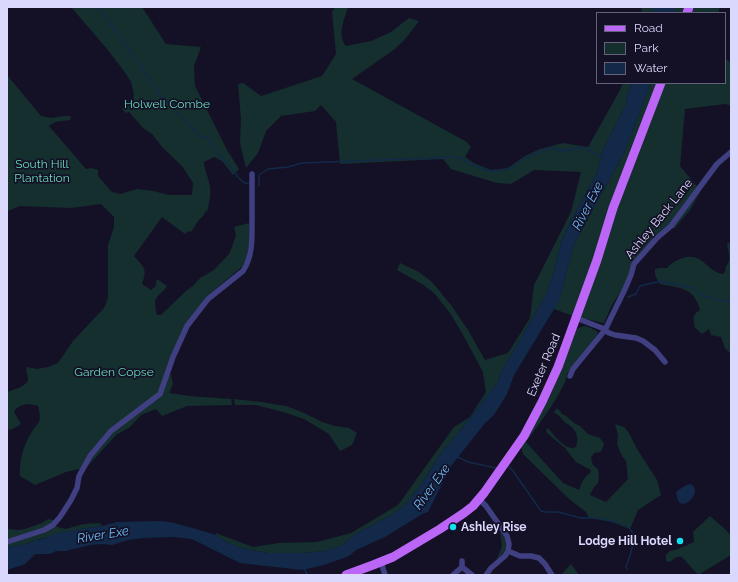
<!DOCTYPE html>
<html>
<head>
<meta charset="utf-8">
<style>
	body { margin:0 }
	#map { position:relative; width:738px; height:582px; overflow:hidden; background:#141126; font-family:Raleway,sans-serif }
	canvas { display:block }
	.frame { position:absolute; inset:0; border:8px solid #dbd8fd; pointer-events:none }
	.legend { position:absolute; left:596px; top:12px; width:130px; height:72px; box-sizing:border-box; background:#141126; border:1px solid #64617c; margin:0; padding:5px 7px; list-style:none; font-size:12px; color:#dbd8fd }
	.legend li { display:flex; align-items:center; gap:8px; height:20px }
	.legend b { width:20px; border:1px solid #64617c }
</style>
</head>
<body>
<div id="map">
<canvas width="738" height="582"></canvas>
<div class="frame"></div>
<ul class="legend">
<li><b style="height:5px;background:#bb66f6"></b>Road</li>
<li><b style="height:11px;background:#142f2e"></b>Park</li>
<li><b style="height:11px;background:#122949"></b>Water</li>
</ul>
</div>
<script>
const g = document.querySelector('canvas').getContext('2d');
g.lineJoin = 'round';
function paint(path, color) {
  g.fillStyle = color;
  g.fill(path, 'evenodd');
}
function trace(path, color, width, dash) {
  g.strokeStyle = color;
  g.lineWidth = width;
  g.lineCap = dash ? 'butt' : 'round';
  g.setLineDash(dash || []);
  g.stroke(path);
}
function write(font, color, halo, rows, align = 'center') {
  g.font = font + ' Raleway,sans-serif';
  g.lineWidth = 3.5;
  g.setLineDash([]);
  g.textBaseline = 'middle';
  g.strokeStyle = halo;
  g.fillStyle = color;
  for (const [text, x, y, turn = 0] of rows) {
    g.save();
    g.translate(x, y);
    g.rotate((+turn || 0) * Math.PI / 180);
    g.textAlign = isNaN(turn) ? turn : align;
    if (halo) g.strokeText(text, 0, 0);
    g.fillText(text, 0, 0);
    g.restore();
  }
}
paint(new Path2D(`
	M 71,7 L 142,7 L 166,44 L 201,47 L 194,66 L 195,86 L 227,150 L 239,169 L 233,175 L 222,161 L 214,157 L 204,162 C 204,170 209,178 210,187 C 211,195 209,204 207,212 L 205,211 L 204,215 L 198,221 L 191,232 L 188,231 L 185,234 L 162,217 L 134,256 C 144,268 148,268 142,284 L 151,290 L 156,286 L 156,282 L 157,279 L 167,286 C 164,291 155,297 155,302 C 155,303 156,313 157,315 L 161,315 L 187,290 L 193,286 L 200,278 L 214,270 L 229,254 L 232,247 L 236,235 L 234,227 L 249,223 L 249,244 L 247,257 L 244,265 L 206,297 L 187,322 L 165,372 L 171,375 L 173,384 L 169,393 L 190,396 L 231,399 L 232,405 L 187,406 L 162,416 L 156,409 L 141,415 L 130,427 L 116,435 L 87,467 L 66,472 L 35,485 L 20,476 C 19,460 24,443 33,430 C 34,427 38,425 39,422 C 41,417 39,411 38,406 C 30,403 19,403 14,412 L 21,424 C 16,427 12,430 7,430 L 7,392 C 13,390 28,386 28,379 C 28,374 25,372 27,367 L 37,369 L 48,367 L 58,363 L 73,341 L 104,308 L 108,298 L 108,245 L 114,227 L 114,217 L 101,204 L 71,208 L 20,206 L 8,211 L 7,213 L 7,75 L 41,116 L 52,118 L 64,116 L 71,116 L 70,120 L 55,122 L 49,126 L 86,169 L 91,168 L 98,170 L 98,176 L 112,192 L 120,194 L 137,189 L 153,191 L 169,195 L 192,195 L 193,183 L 182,166 L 163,148 L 152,134 L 143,128 L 129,112 L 126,113 L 122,109 L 133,102 L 134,94 L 131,82 L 124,71 L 107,49 Z
	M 335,7 L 348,7 C 344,20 337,35 346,46 L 371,41 L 391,32 L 409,18 L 419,21 L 406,38 L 395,49 L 352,79 L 467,142 L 471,147 L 465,157 L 474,163 L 491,170 L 508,168 L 525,156 L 540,149 L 563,143 L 588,147 L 619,92 L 623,83 L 632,83 L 626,99 L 627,103 L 603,150 L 597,173 L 572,219 L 562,240 L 553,275 L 546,295 L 500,374 L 498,382 L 475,412 L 451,442 L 444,449 L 420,486 L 404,506 L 390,516 L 354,535 L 343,545 L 325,551 L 304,553 L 268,553 L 241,548 L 226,542 L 216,535 L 216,533 L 253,547 L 279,543 L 317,542 L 351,533 L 398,505 L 454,427 L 470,417 L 486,392 L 483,372 L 462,333 L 450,313 L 434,293 L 422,284 L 397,270 L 400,263 L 419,272 L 432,282 L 451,305 L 468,330 L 485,360 L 508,353 L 530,318 L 534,285 L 571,212 L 581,172 L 534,170 L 511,184 L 497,183 L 451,169 L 443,159 L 340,164 L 336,122 L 321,105 L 315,111 L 281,116 L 266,131 L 258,153 L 246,168 L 240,143 L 241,120 L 238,84 L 243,83 L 261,96 L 322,76 L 336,54 L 332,12 Z
	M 642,7 L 654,7 L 652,13 L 641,13 Z
	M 676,7 L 720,7 L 718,13 L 674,13 Z
	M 725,58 L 731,63 L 731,106 L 726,104 L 685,109 L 680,166 L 699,189 L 700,192 L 690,210 L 674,229 L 671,226 L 634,264 L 631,275 L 612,305 L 604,323 L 576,317 L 554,309 L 560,297 L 574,244 L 624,153 L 651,83 L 725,83 Z
	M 731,242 L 731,354 L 725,348 L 721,337 L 711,335 L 709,329 L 702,334 L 695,328 C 693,318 692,315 700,310 C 694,287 680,288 660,284 C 657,279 654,275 655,269 L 659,268 L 667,268 C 671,263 675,261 680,259 C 703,250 706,272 723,274 L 725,272 L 726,266 C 732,261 728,251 727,244 Z
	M 585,326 L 591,328 L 598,332 L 597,335 L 567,374 C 567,378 565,382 563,386 C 553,406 539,424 526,442 L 563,483 L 579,490 C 581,484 584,477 590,473 L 591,471 L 589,469 L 576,462 L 565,448 L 547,433 L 546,430 L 548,428 C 554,435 566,452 576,447 C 580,436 575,428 566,423 C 561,419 560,415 554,413 L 554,412 L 557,408 L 561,412 L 562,414 L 566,416 L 574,423 L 580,426 L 588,434 L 600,438 L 604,444 L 601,452 L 594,453 L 591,458 L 593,465 L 598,469 L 599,477 L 598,483 L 594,487 L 590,495 L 606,502 L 628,479 L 626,461 L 622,456 L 617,444 L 618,435 L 615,424 L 624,427 L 629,433 L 637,449 L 657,480 L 661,495 L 638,510 L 630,529 L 612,522 L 589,518 L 586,512 L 569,499 L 523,454 L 521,446 L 545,406 L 551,393 L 577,329 L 581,327 Z
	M 234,399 L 261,402 L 286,406 L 302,412 L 322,422 L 335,426 L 349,428 L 357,433 L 352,445 L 340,451 L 329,434 L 304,419 L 283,412 L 256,405 L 235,405 Z
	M 710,516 L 726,530 L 731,536 L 731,555 L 698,575 L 682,557 C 678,555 673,559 670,562 L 666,561 L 666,555 L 670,551 L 678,549 L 694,542 L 694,540 L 693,532 L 695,530 Z
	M 48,519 L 53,520 L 55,526 L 65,529 L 84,524 L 100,523 L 102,526 L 81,529 L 36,540 L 20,546 L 17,545 L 7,548 L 7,530 L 9,529 L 17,530 L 25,529 L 42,523 Z
	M 500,531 C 508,542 509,550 497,559 L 502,546 Z
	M 571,564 L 579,575 L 560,575 L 562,574 Z`), '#142f2e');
paint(new Path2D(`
	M 654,7 L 676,7 L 674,13 L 652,13 Z
	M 632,83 L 651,83 L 624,153 L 574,244 L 559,301 L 514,375 L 507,394 L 494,415 L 485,423 L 451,466 L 428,512 L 422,514 L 385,537 L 356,550 L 349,556 L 324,565 L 302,570 L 240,563 L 192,539 L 173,537 L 143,538 L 128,540 L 112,545 L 102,544 L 90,545 L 66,551 L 56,551 L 50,554 L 36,554 L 34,555 L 25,564 L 7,570 L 7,548 L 17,545 L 20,546 L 29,543 L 36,540 L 43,539 L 58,533 L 72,531 L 81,529 L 102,526 L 117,522 L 162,521 L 174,523 L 196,529 L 216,535 L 226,542 L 241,548 L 267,553 L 304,553 L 325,551 L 343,545 L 354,535 L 390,516 L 404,506 L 420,486 L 444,449 L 451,442 L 475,412 L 498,382 L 500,374 L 546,295 L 553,275 L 562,240 L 572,219 L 597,173 L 603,150 L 627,103 L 626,99 Z
	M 690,484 C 704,490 685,510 679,502 C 677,500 677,495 676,493 C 679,489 685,485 690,484 Z`), '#122949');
trace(new Path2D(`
	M 98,7 L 135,58 L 161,96 L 201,137 L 208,138 L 218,153 L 232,169 L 238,177 L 243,182 L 249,184
	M 258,186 L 259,185 L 259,175 L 268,169 L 288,167 L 302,163 L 457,157 L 485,170 L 491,171 L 504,170 L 515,166 L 525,158 L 550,148 L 567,151 L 583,147 L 603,158
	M 628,297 L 636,294 L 640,286 L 661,281 L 692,288 L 703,296 L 724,301 L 731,301
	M 458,457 L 468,462 L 496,468
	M 509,467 L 513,471 L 541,511 L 545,512 L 558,512 L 581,518 L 600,518 L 621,524
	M 625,525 C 626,527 629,527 630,529 C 638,537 629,558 626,567 L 627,569
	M 304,567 L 307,575`), '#122949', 1.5);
trace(new Path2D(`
	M 576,318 L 602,328 L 609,333 L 615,335 L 636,338 L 643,341 L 655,350 L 665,362
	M 570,376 L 573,369 L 605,330 L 625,289 L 631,275 L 634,264 L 657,238 L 671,226 L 717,164 L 731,152
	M 479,499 L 486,506 L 507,536 L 509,544 L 508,551 L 505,556 L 491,568 L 486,575
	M 7,542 L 44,530 L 53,525 L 60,517 L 71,500 L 77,488 L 79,476 L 90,456 L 111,431 L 160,394 L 173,357 L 187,326 L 208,299 L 243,271 C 253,256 252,238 252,221 C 252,205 252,190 252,174
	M 508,551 L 520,556 L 531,556 L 539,558 L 545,564 L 552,575
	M 462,561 L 462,567
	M 381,562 L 385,575
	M 453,575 L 462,567 L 472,575`), '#3f3f82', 5.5);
trace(new Path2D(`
	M 687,13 L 689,7
	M 346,575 L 373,565 L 393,557 L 440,529 L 464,513 L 473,506 L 484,493 L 524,436 L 542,402 L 558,367 L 597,260 L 613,208 L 661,83`), '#bb66f6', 9);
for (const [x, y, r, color] of [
	[453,527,4,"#10e2f0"],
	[680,541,4,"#10e2f0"]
]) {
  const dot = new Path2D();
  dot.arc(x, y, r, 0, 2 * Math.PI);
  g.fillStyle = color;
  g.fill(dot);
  trace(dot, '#141126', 1.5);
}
write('12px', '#68d9b9', '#141126', [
	["Holwell Combe",167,104],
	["South Hill",42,164],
	["Plantation",42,178],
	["Garden Copse",114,372]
]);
write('12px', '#dbd8fd', '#141126', [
	["Ashley Back Lane",659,219,-51],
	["Exeter Road",544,365,-67]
]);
write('bold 12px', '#dbd8fd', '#141126', [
	["Ashley Rise",461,527],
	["Lodge Hill Hotel",672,541,"right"]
], 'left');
write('italic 13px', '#6dbbf6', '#141126', [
	["River Exe",588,206,-63],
	["River Exe",432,487,-54],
	["River Exe",103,535,-9]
]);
</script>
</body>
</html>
